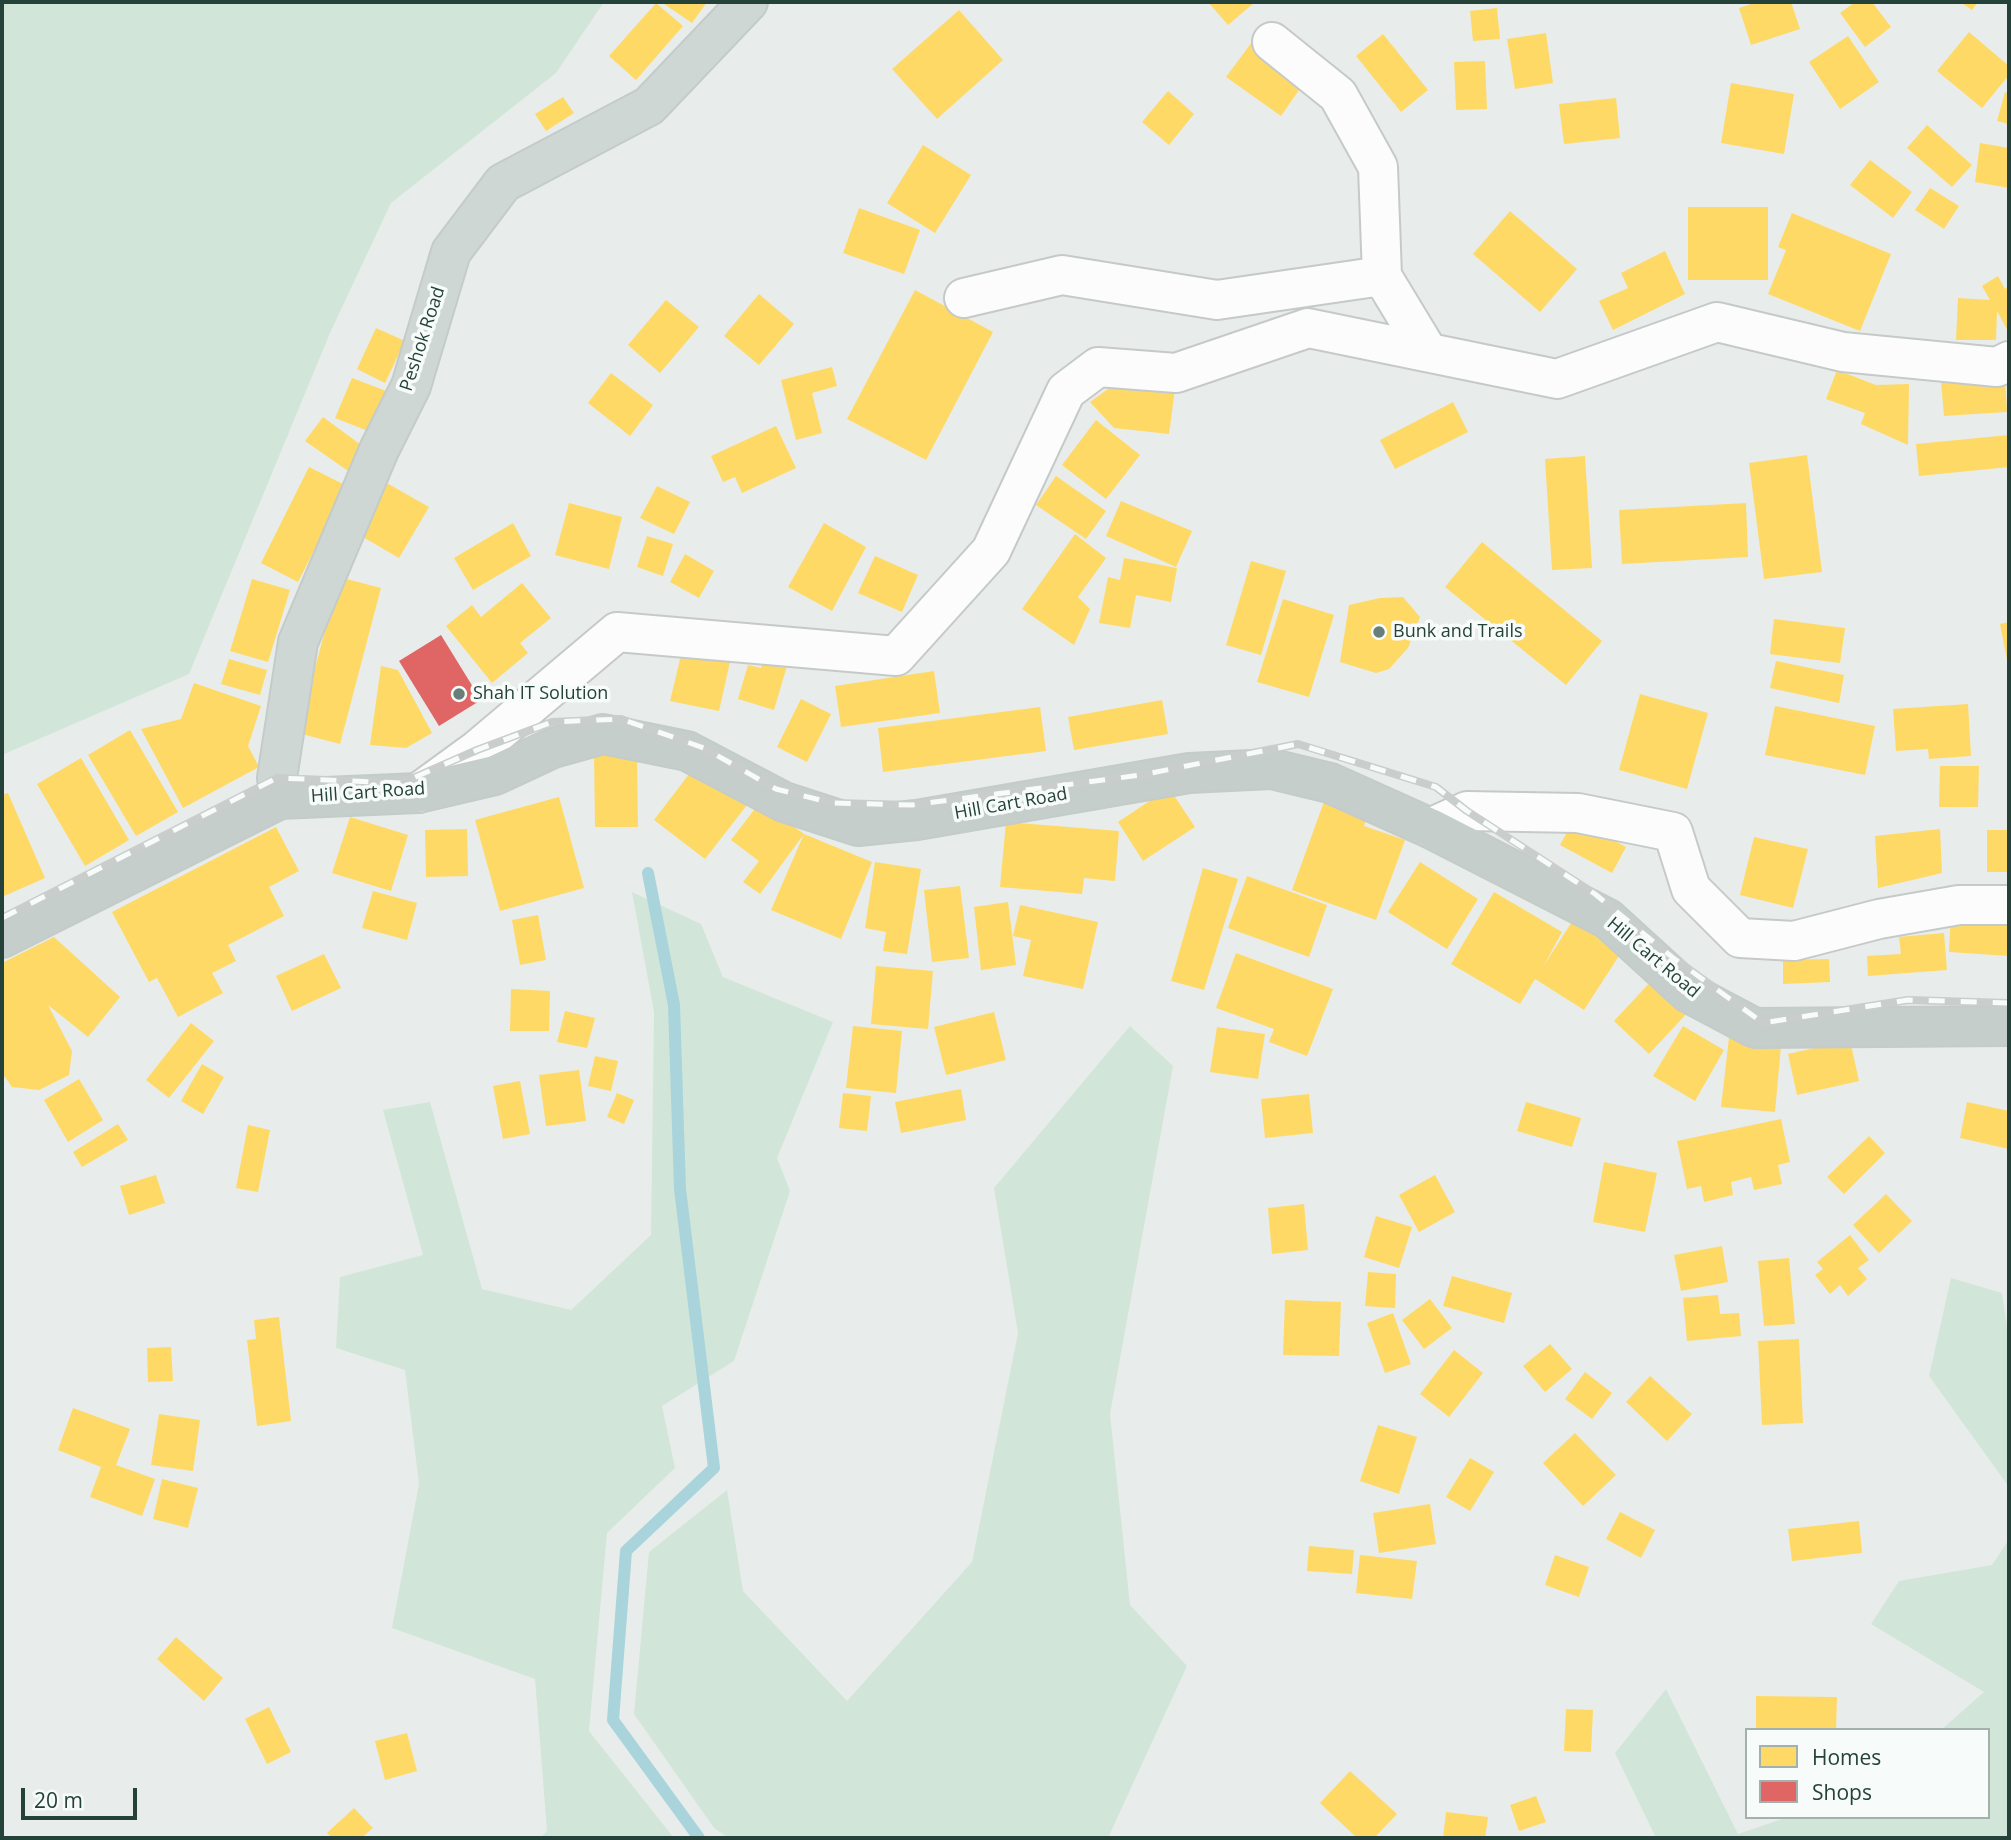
<!DOCTYPE html>
<html>
<head>
<meta charset="utf-8">
<style>
	body { margin:0 }
	#map { position:relative; width:2011px; height:1840px; overflow:hidden; background:#e8edeb; font-family:"Open Sans",sans-serif }
	canvas { display:block }
	.frame { position:absolute; inset:0; border:4px solid #24423a; pointer-events:none }
	.legend { position:absolute; left:1745px; top:1728px; width:245px; height:91px; box-sizing:border-box; background:#f7fbf9; border:2px solid #a3b1ad; margin:0; padding:9px 12px; list-style:none; font-size:21px; color:#24423a }
	.legend li { display:flex; align-items:center; gap:14px; height:35px }
	.legend b { width:35px; border:2px solid #a3b1ad }
	.scale { position:absolute; left:21px; top:1788px; width:116px; height:32px; box-sizing:border-box; border:4px solid #24423a; border-top:0; padding-left:9px; font-size:21px; line-height:24px; white-space:nowrap; color:#24423a; -webkit-text-stroke:5px #f7fbf9; paint-order:stroke }
</style>
</head>
<body>
<div id="map">
<canvas width="2011" height="1840"></canvas>
<div class="frame"></div>
<ul class="legend">
<li><b style="height:19px;background:#ffd966"></b>Homes</li>
<li><b style="height:19px;background:#e06666"></b>Shops</li>
</ul>
<div class="scale">20 m</div>
</div>
<script>
const g = document.querySelector('canvas').getContext('2d');
g.lineJoin = 'round';
function paint(path, color) {
  g.fillStyle = color;
  g.fill(path, 'evenodd');
}
function trace(path, color, width, dash) {
  g.strokeStyle = color;
  g.lineWidth = width;
  g.lineCap = dash ? 'butt' : 'round';
  g.setLineDash(dash || []);
  g.stroke(path);
}
function write(font, color, halo, rows, align = 'center') {
  g.font = font + ' "Open Sans",sans-serif';
  g.lineWidth = 7;
  g.setLineDash([]);
  g.textBaseline = 'middle';
  g.strokeStyle = halo;
  g.fillStyle = color;
  for (const [text, x, y, turn = 0] of rows) {
    g.save();
    g.translate(x, y);
    g.rotate((+turn || 0) * Math.PI / 180);
    g.textAlign = isNaN(turn) ? turn : align;
    if (halo) g.strokeText(text, 0, 0);
    g.fillText(text, 0, 0);
    g.restore();
  }
}
paint(new Path2D(`
	M 2,2 L 604,2 L 556,73 L 391,203 L 330,333 L 189,674 L 2,755 Z
	M 632,892 L 701,924 L 723,977 L 833,1022 L 777,1158 L 790,1191 L 734,1361 L 662,1406 L 675,1468 L 607,1533 L 589,1731 L 674,1838 L 540,1838 L 547,1831 L 535,1679 L 392,1628 L 419,1484 L 405,1370 L 336,1348 L 340,1277 L 423,1255 L 383,1110 L 430,1102 L 482,1289 L 571,1310 L 651,1235 L 654,1012 Z
	M 1130,1026 L 1173,1066 L 1110,1414 L 1130,1605 L 1187,1666 L 1108,1838 L 729,1838 L 714,1828 L 634,1714 L 649,1552 L 727,1490 L 743,1591 L 847,1701 L 972,1562 L 1018,1333 L 994,1188 Z
	M 1951,1278 L 2002,1293 L 2009,1340 L 2009,1487 L 1929,1376 Z
	M 2009,1539 L 2009,1838 L 1656,1838 L 1615,1753 L 1666,1689 L 1738,1834 L 1788,1817 L 1988,1817 L 1988,1730 L 1941,1730 L 1984,1692 L 1871,1624 L 1899,1581 L 1992,1565 Z`), '#d1e6d8');
paint(new Path2D(`
	M 666,2 L 707,2 L 692,23 L 664,4 Z
	M 1208,2 L 1255,2 L 1228,25 Z
	M 1757,2 L 1791,2 L 1800,29 L 1751,45 L 1739,8 Z
	M 1855,2 L 1872,2 L 1891,27 L 1865,47 L 1840,13 Z
	M 1960,2 L 1978,2 L 1972,10 Z
	M 656,3 L 683,26 L 636,80 L 609,56 Z
	M 1497,8 L 1500,39 L 1473,41 L 1470,11 Z
	M 959,10 L 1003,60 L 937,119 L 892,69 Z
	M 1969,32 L 2009,66 L 2009,75 L 1982,108 L 1937,71 Z
	M 1546,33 L 1553,83 L 1515,89 L 1507,39 Z
	M 1383,34 L 1428,90 L 1401,112 L 1356,56 Z
	M 1848,36 L 1879,82 L 1840,109 L 1809,62 Z
	M 1252,42 L 1306,80 L 1281,116 L 1226,77 Z
	M 1485,61 L 1487,109 L 1456,110 L 1454,62 Z
	M 1731,83 L 1794,94 L 1784,154 L 1721,143 Z
	M 1168,91 L 1194,114 L 1169,145 L 1142,122 Z
	M 2005,92 L 2009,94 L 2009,124 L 1997,121 Z
	M 563,97 L 574,113 L 546,131 L 535,114 Z
	M 1616,98 L 1620,138 L 1564,144 L 1559,104 Z
	M 1927,125 L 1972,165 L 1952,187 L 1907,148 Z
	M 1980,143 L 2009,148 L 2009,188 L 1975,182 Z
	M 923,145 L 971,175 L 935,233 L 887,203 Z
	M 1870,160 L 1912,192 L 1893,218 L 1850,185 Z
	M 1930,188 L 1959,206 L 1944,229 L 1915,210 Z
	M 1688,207 L 1768,207 L 1768,280 L 1688,280 Z
	M 859,208 L 920,230 L 904,274 L 843,253 Z
	M 1510,211 L 1577,269 L 1540,312 L 1473,254 Z
	M 1792,213 L 1891,254 L 1860,331 L 1768,294 L 1786,250 L 1778,247 Z
	M 1665,251 L 1685,294 L 1613,330 L 1599,301 L 1628,288 L 1621,273 Z
	M 1998,276 L 2005,289 L 2009,286 L 2009,333 L 1997,311 L 1996,340 L 1956,340 L 1958,298 L 1990,300 L 1982,286 Z
	M 915,290 L 993,332 L 926,460 L 847,419 Z
	M 759,294 L 794,324 L 759,365 L 724,336 Z
	M 666,300 L 699,327 L 660,373 L 628,345 Z
	M 376,328 L 405,341 L 385,383 L 357,369 Z
	M 832,367 L 837,386 L 812,393 L 822,433 L 796,440 L 781,380 Z
	M 1837,370 L 1876,385 L 1909,384 L 1908,445 L 1861,424 L 1865,413 L 1826,399 Z
	M 611,373 L 653,405 L 630,436 L 588,403 Z
	M 352,378 L 389,392 L 373,433 L 335,418 Z
	M 2005,378 L 2007,412 L 1944,416 L 1941,382 Z
	M 1112,386 L 1175,389 L 1169,434 L 1114,428 L 1090,402 Z
	M 1453,402 L 1468,432 L 1395,469 L 1380,440 Z
	M 323,417 L 368,450 L 351,473 L 305,441 Z
	M 1096,420 L 1140,455 L 1106,499 L 1062,465 Z
	M 776,426 L 796,468 L 742,493 L 735,477 L 723,482 L 711,456 Z
	M 2009,435 L 2009,467 L 1919,476 L 1916,444 Z
	M 1807,455 L 1822,572 L 1764,579 L 1749,463 Z
	M 1585,456 L 1592,568 L 1552,570 L 1545,459 Z
	M 309,467 L 347,486 L 298,582 L 261,563 Z
	M 1056,476 L 1106,511 L 1086,539 L 1036,505 Z
	M 385,482 L 429,507 L 399,558 L 356,533 Z
	M 657,486 L 690,502 L 674,534 L 640,518 Z
	M 1121,501 L 1192,531 L 1176,567 L 1106,536 Z
	M 569,503 L 622,517 L 609,569 L 555,555 Z
	M 1746,503 L 1748,557 L 1622,564 L 1619,510 Z
	M 513,523 L 531,556 L 473,590 L 454,558 Z
	M 824,523 L 866,547 L 832,611 L 788,587 Z
	M 1075,534 L 1106,558 L 1078,597 L 1090,609 L 1074,645 L 1022,609 Z
	M 647,536 L 673,544 L 663,576 L 637,567 Z
	M 1482,542 L 1602,641 L 1566,685 L 1445,587 Z
	M 685,554 L 714,571 L 699,598 L 670,582 Z
	M 875,556 L 918,575 L 902,612 L 858,593 Z
	M 1124,558 L 1177,568 L 1171,602 L 1136,595 L 1130,628 L 1099,623 L 1108,577 L 1120,580 Z
	M 1251,561 L 1286,571 L 1261,655 L 1226,645 Z
	M 339,577 L 381,588 L 340,744 L 298,733 Z
	M 252,579 L 290,590 L 268,662 L 230,651 Z
	M 522,583 L 551,618 L 520,643 L 528,653 L 492,683 L 446,626 L 472,605 L 481,617 Z
	M 1403,597 L 1420,617 L 1408,648 L 1389,669 L 1376,673 L 1340,662 L 1349,605 L 1380,598 Z
	M 1283,599 L 1334,615 L 1309,697 L 1257,682 Z
	M 1774,619 L 1845,628 L 1840,663 L 1770,654 Z
	M 2009,622 L 2009,659 L 2007,660 L 2000,624 Z
	M 682,651 L 730,662 L 719,711 L 670,701 Z
	M 766,652 L 789,659 L 774,710 L 738,699 L 748,665 L 761,668 Z
	M 229,659 L 267,670 L 260,695 L 221,684 Z
	M 1776,661 L 1844,675 L 1839,703 L 1770,688 Z
	M 381,666 L 398,670 L 432,733 L 406,748 L 370,745 Z
	M 934,671 L 940,713 L 841,727 L 835,686 Z
	M 194,683 L 261,706 L 248,746 L 259,767 L 183,808 L 141,729 L 181,719 Z
	M 1640,694 L 1708,713 L 1687,789 L 1619,770 Z
	M 801,699 L 831,714 L 807,762 L 777,747 Z
	M 1162,700 L 1168,734 L 1074,750 L 1068,717 Z
	M 1968,704 L 1971,756 L 1929,759 L 1928,749 L 1896,751 L 1893,709 Z
	M 1775,706 L 1875,726 L 1865,775 L 1765,755 Z
	M 1040,707 L 1046,751 L 883,772 L 878,728 Z
	M 130,730 L 178,812 L 136,836 L 88,755 Z
	M 594,753 L 637,753 L 638,827 L 595,827 Z
	M 81,758 L 129,840 L 85,866 L 37,784 Z
	M 696,765 L 747,805 L 705,859 L 654,820 Z
	M 1940,766 L 1979,766 L 1978,807 L 1939,807 Z
	M 1169,788 L 1195,827 L 1143,861 L 1118,822 Z
	M 8,793 L 45,878 L 2,897 L 2,795 Z
	M 559,797 L 584,888 L 500,911 L 475,820 Z
	M 1325,799 L 1368,815 L 1364,826 L 1405,840 L 1376,920 L 1292,890 Z
	M 760,802 L 804,834 L 872,862 L 841,939 L 771,910 L 804,834 L 760,894 L 743,882 L 759,861 L 731,840 Z
	M 350,817 L 408,835 L 391,891 L 332,873 Z
	M 1574,819 L 1626,847 L 1612,873 L 1560,845 Z
	M 1006,822 L 1119,831 L 1115,881 L 1084,878 L 1082,894 L 1000,887 Z
	M 276,827 L 299,871 L 269,887 L 284,916 L 228,945 L 236,961 L 212,973 L 223,993 L 178,1017 L 157,978 L 149,982 L 112,912 Z
	M 467,829 L 468,876 L 426,877 L 425,830 Z
	M 1940,829 L 1942,873 L 1878,888 L 1875,836 Z
	M 1987,830 L 2009,830 L 2009,872 L 1987,872 Z
	M 1754,837 L 1808,849 L 1793,908 L 1740,895 Z
	M 875,862 L 921,869 L 907,954 L 883,951 L 886,932 L 865,928 Z
	M 1420,862 L 1478,899 L 1447,949 L 1388,912 Z
	M 1203,868 L 1238,879 L 1204,990 L 1171,981 Z
	M 1247,876 L 1327,905 L 1309,957 L 1228,928 Z
	M 960,886 L 969,958 L 932,962 L 924,890 Z
	M 373,891 L 417,903 L 407,940 L 362,928 Z
	M 1494,892 L 1562,932 L 1543,967 L 1575,917 L 1624,948 L 1584,1010 L 1535,979 L 1520,1004 L 1451,964 Z
	M 1008,902 L 1016,965 L 981,970 L 974,907 Z
	M 1020,905 L 1098,922 L 1083,989 L 1023,976 L 1031,940 L 1013,936 Z
	M 1951,913 L 2009,916 L 2009,956 L 1949,952 Z
	M 538,915 L 546,960 L 520,965 L 512,920 Z
	M 1944,933 L 1947,970 L 1868,976 L 1867,956 L 1901,954 L 1899,937 Z
	M 54,937 L 120,997 L 88,1037 L 48,1005 L 72,1051 L 69,1075 L 39,1090 L 12,1087 L 2,1073 L 2,963 Z
	M 1236,953 L 1333,989 L 1307,1056 L 1269,1042 L 1274,1029 L 1216,1008 Z
	M 324,954 L 341,988 L 292,1011 L 276,976 Z
	M 1829,959 L 1830,982 L 1783,984 L 1783,960 Z
	M 876,966 L 933,971 L 928,1029 L 871,1024 Z
	M 1655,977 L 1690,1010 L 1649,1054 L 1614,1021 Z
	M 511,989 L 550,991 L 549,1031 L 510,1031 Z
	M 565,1011 L 595,1018 L 587,1048 L 557,1042 Z
	M 994,1012 L 1006,1060 L 946,1075 L 934,1027 Z
	M 191,1023 L 214,1041 L 169,1098 L 146,1080 Z
	M 853,1026 L 902,1031 L 896,1093 L 846,1088 Z
	M 1683,1026 L 1724,1050 L 1695,1101 L 1653,1076 Z
	M 1217,1027 L 1265,1034 L 1258,1079 L 1210,1072 Z
	M 1730,1029 L 1782,1035 L 1775,1112 L 1721,1107 Z
	M 1850,1040 L 1859,1081 L 1797,1095 L 1788,1054 Z
	M 595,1056 L 618,1061 L 611,1091 L 588,1086 Z
	M 202,1064 L 224,1077 L 203,1114 L 181,1101 Z
	M 579,1070 L 586,1121 L 546,1126 L 539,1075 Z
	M 79,1079 L 103,1120 L 68,1142 L 44,1100 Z
	M 520,1081 L 530,1134 L 503,1139 L 493,1086 Z
	M 961,1089 L 966,1120 L 901,1133 L 895,1102 Z
	M 617,1093 L 634,1100 L 624,1124 L 607,1117 Z
	M 843,1093 L 871,1096 L 867,1131 L 839,1128 Z
	M 1309,1094 L 1313,1133 L 1265,1138 L 1261,1099 Z
	M 1526,1102 L 1581,1118 L 1572,1147 L 1517,1131 Z
	M 1967,1102 L 2009,1111 L 2009,1149 L 1960,1138 Z
	M 1781,1119 L 1790,1162 L 1778,1165 L 1782,1184 L 1754,1190 L 1751,1177 L 1731,1182 L 1733,1195 L 1704,1202 L 1701,1186 L 1687,1189 L 1677,1141 Z
	M 118,1124 L 128,1140 L 82,1167 L 73,1152 Z
	M 248,1125 L 270,1130 L 258,1192 L 236,1188 Z
	M 1869,1136 L 1885,1153 L 1844,1194 L 1827,1177 Z
	M 1604,1162 L 1657,1173 L 1645,1232 L 1593,1222 Z
	M 156,1175 L 165,1203 L 129,1215 L 120,1186 Z
	M 1435,1175 L 1455,1212 L 1419,1232 L 1399,1195 Z
	M 1886,1194 L 1912,1221 L 1879,1253 L 1853,1225 Z
	M 1304,1204 L 1308,1250 L 1272,1254 L 1268,1208 Z
	M 1376,1216 L 1412,1227 L 1399,1268 L 1364,1257 Z
	M 1850,1235 L 1869,1260 L 1858,1268 L 1867,1279 L 1848,1296 L 1840,1285 L 1830,1294 L 1815,1275 L 1823,1269 L 1817,1262 Z
	M 1722,1246 L 1728,1282 L 1681,1291 L 1674,1255 Z
	M 1789,1258 L 1795,1324 L 1764,1326 L 1758,1261 Z
	M 1368,1272 L 1396,1274 L 1395,1308 L 1365,1306 Z
	M 1452,1276 L 1512,1293 L 1504,1323 L 1443,1306 Z
	M 1718,1295 L 1720,1314 L 1739,1313 L 1741,1336 L 1687,1341 L 1683,1298 Z
	M 1430,1299 L 1452,1328 L 1424,1349 L 1402,1320 Z
	M 1285,1300 L 1341,1302 L 1339,1356 L 1283,1355 Z
	M 1393,1313 L 1411,1364 L 1385,1373 L 1367,1323 Z
	M 279,1317 L 291,1421 L 257,1426 L 247,1340 L 256,1339 L 254,1320 Z
	M 1799,1339 L 1803,1423 L 1762,1425 L 1758,1341 Z
	M 1550,1344 L 1572,1369 L 1545,1392 L 1523,1366 Z
	M 171,1347 L 173,1381 L 148,1382 L 147,1348 Z
	M 1454,1350 L 1483,1373 L 1449,1417 L 1420,1394 Z
	M 1585,1372 L 1612,1393 L 1592,1419 L 1565,1399 Z
	M 1650,1376 L 1692,1414 L 1667,1441 L 1626,1402 Z
	M 73,1408 L 130,1429 L 116,1465 L 155,1479 L 142,1516 L 90,1497 L 101,1467 L 58,1450 Z
	M 159,1414 L 200,1420 L 193,1471 L 151,1465 Z
	M 1378,1425 L 1417,1437 L 1399,1494 L 1360,1481 Z
	M 1575,1433 L 1616,1475 L 1583,1506 L 1543,1463 Z
	M 1470,1458 L 1494,1472 L 1470,1511 L 1446,1497 Z
	M 162,1479 L 198,1488 L 188,1528 L 153,1519 Z
	M 1430,1504 L 1436,1544 L 1379,1553 L 1373,1513 Z
	M 1620,1512 L 1655,1530 L 1641,1558 L 1606,1539 Z
	M 1859,1521 L 1862,1553 L 1792,1561 L 1788,1529 Z
	M 1309,1546 L 1354,1550 L 1352,1574 L 1307,1571 Z
	M 1360,1555 L 1417,1561 L 1412,1599 L 1356,1593 Z
	M 1555,1555 L 1589,1567 L 1579,1597 L 1545,1585 Z
	M 176,1637 L 223,1678 L 204,1701 L 157,1659 Z
	M 1756,1696 L 1837,1697 L 1836,1730 L 1756,1730 Z
	M 269,1707 L 291,1752 L 267,1764 L 245,1719 Z
	M 1566,1709 L 1593,1710 L 1591,1752 L 1564,1751 Z
	M 407,1733 L 417,1771 L 385,1780 L 375,1741 Z
	M 1350,1771 L 1397,1814 L 1374,1838 L 1357,1838 L 1320,1803 Z
	M 1536,1796 L 1546,1822 L 1519,1831 L 1510,1805 Z
	M 354,1808 L 373,1828 L 361,1838 L 332,1838 L 327,1833 Z
	M 1446,1812 L 1488,1817 L 1485,1838 L 1443,1838 Z`), '#ffd966');
paint(new Path2D(`
	M 441,635 L 481,700 L 439,726 L 399,661 Z`), '#e06666');
trace(new Path2D(`
	M 648,873 L 674,1005 L 680,1189 L 714,1468 L 626,1551 L 613,1720 L 699,1838`), '#a9d4db', 12);
const minor = new Path2D(`
	M 1272,42 L 1338,95 L 1378,167 L 1382,276
	M 964,298 L 1062,275 L 1217,300 L 1382,276 L 1428,352
	M 418,793 L 477,750 L 617,632 L 896,656 L 991,551 L 1066,391 L 1098,367 L 1176,373 L 1308,328 L 1557,379 L 1717,322 L 1843,352 L 1997,367 L 2009,361
	M 1430,828 L 1467,811 L 1578,813 L 1673,832 L 1691,889 L 1740,938 L 1794,941 L 1879,919 L 1959,905 L 2009,905`);
const primary = new Path2D(`
	M 280,799 L 277,778 L 298,642 L 379,450 L 411,386 L 451,252 L 503,183 L 649,106 L 748,2`);
const trunk = new Path2D(`
	M 2,938 L 280,799 L 418,793 L 495,775 L 553,748 L 603,734 L 687,751 L 784,802 L 858,826 L 917,820 L 1189,773 L 1272,769 L 1330,783 L 1430,828 L 1608,919 L 1689,993 L 1755,1028 L 2009,1026`);
trace(minor, '#c5cac8', 42);
trace(primary, '#c3ccc9', 42);
trace(trunk, '#c3ccc9', 42);
trace(minor, '#fcfcfc', 38);
trace(primary, '#cfd7d5', 38);
trace(trunk, '#c6cecc', 38);
const rail = new Path2D(`
	M 2,918 L 277,778 L 402,783 L 477,750 L 552,722 L 621,719 L 704,748 L 776,789 L 832,803 L 912,805 L 1141,775 L 1298,744 L 1436,787 L 1467,811 L 1595,894 L 1672,957 L 1763,1023 L 1908,1000 L 2009,1003`);
trace(rail, '#c9cdcc', 8);
trace(rail, '#f7fbf9', 5, [16]);
for (const [x, y, r, color] of [
	[1379,632,7,"#697e78"],
	[459,694,7,"#697e78"]
]) {
  const dot = new Path2D();
  dot.arc(x, y, r, 0, 2 * Math.PI);
  g.fillStyle = color;
  g.fill(dot);
  trace(dot, '#f7fbf9', 2.5);
}
write('18px', '#24423a', '#f7fbf9', [
	["Peshok Road",423,339,-72],
	["Hill Cart Road",368,793,-4],
	["Hill Cart Road",1011,804,-10],
	["Hill Cart Road",1653,958,40]
]);
write('18px', '#24423a', '#f7fbf9', [
	["Bunk and Trails",1393,632],
	["Shah IT Solution",473,694]
], 'left');
</script>
</body>
</html>
